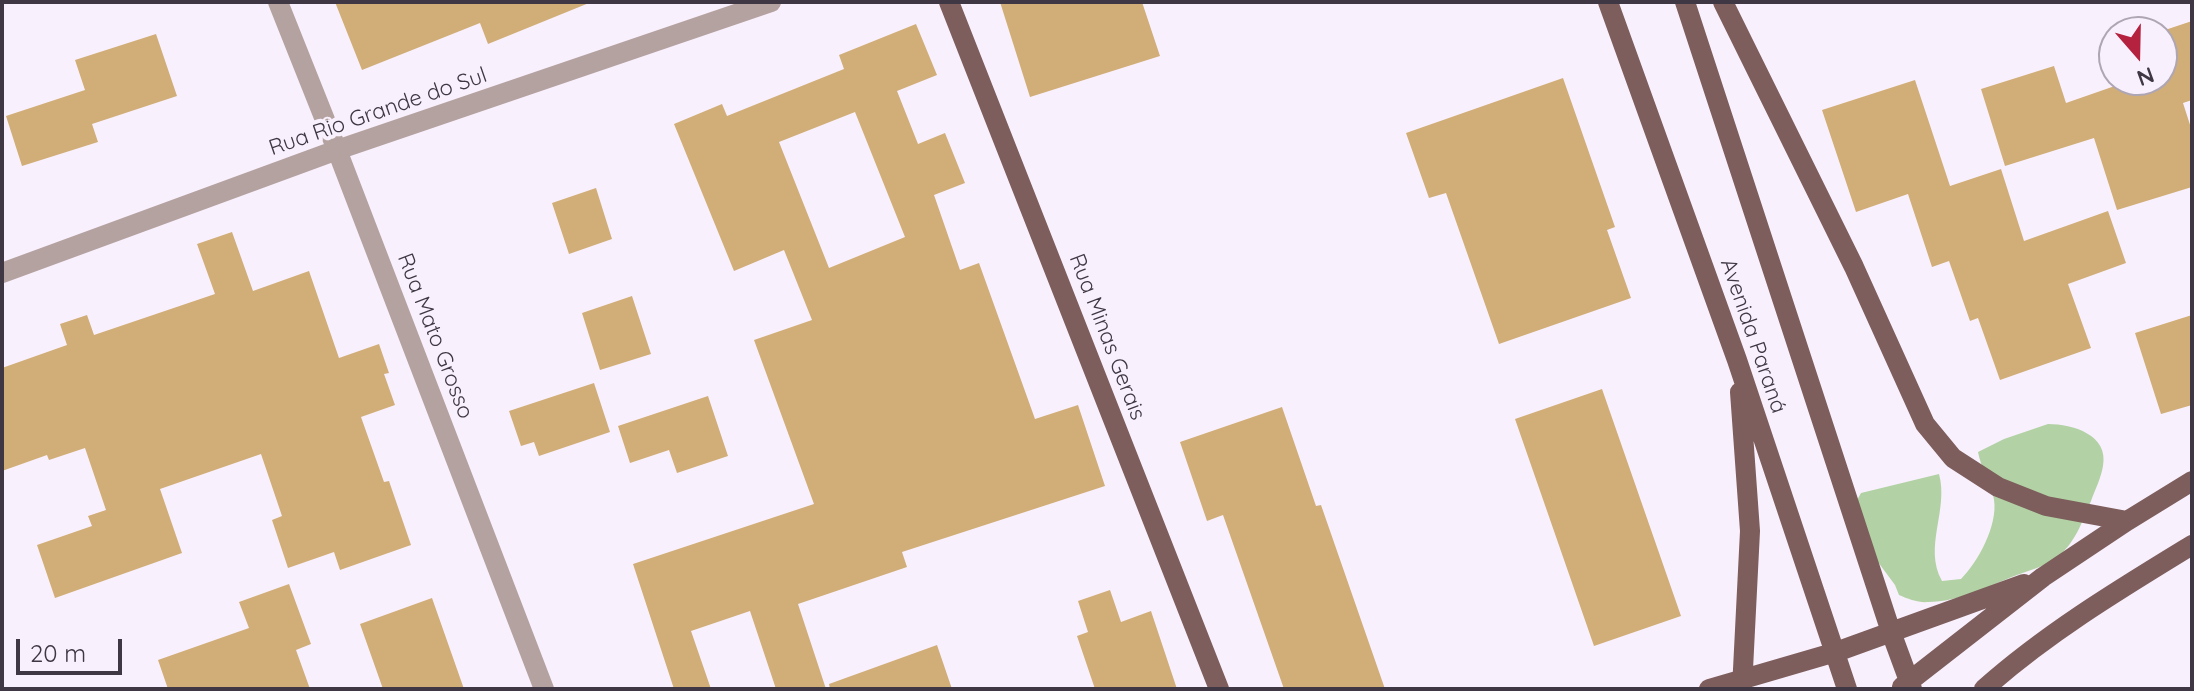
<!DOCTYPE html>
<html>
<head>
<meta charset="utf-8">
<style>
	body { margin:0 }
	#map { position:relative; width:2194px; height:691px; overflow:hidden; background:#f9f0fd; font-family:Quicksand,sans-serif }
	canvas { display:block }
	.frame { position:absolute; inset:0; border:4px solid #3f3744; pointer-events:none }
	.north { position:absolute; left:2098px; top:16px; width:80px; height:80px; box-sizing:border-box; background:#f9f0fd; border:2px solid #afa6b3; border-radius:50%; rotate:160deg; font-size:22px; font-weight:700; line-height:32px; text-align:center; color:#3f3744 }
	.north::after { content:''; display:block; margin:auto; width:28px; height:36px; background:#b42240; clip-path:polygon(50% 0,100% 100%,50% 72%,0 100%) }
	.scale { position:absolute; left:16px; top:639px; width:106px; height:36px; box-sizing:border-box; border:4px solid #3f3744; border-top:0; padding-left:10px; font-size:24px; line-height:28px; white-space:nowrap; color:#3f3744; -webkit-text-stroke:6px #f9f0fd; paint-order:stroke }
</style>
</head>
<body>
<div id="map">
<canvas width="2194" height="691"></canvas>
<div class="frame"></div>
<div class="north">N</div>
<div class="scale">20 m</div>
</div>
<script>
const g = document.querySelector('canvas').getContext('2d');
g.lineJoin = 'round';
function paint(path, color) {
  g.fillStyle = color;
  g.fill(path, 'evenodd');
}
function trace(path, color, width, dash) {
  g.strokeStyle = color;
  g.lineWidth = width;
  g.lineCap = dash ? 'butt' : 'round';
  g.setLineDash(dash || []);
  g.stroke(path);
}
function write(font, color, halo, rows, align = 'center') {
  g.font = font + ' Quicksand,sans-serif';
  g.lineWidth = 8;
  g.setLineDash([]);
  g.textBaseline = 'middle';
  g.strokeStyle = halo;
  g.fillStyle = color;
  for (const [text, x, y, turn = 0] of rows) {
    g.save();
    g.translate(x, y);
    g.rotate((+turn || 0) * Math.PI / 180);
    g.textAlign = isNaN(turn) ? turn : align;
    if (halo) g.strokeText(text, 0, 0);
    g.fillText(text, 0, 0);
    g.restore();
  }
}
paint(new Path2D(`
	M 2048,424 C 2073,424 2109,435 2103,466 C 2101,478 2095,490 2091,501 C 2082,522 2075,544 2056,558 C 2044,567 2030,570 2017,575 C 1989,586 1959,602 1928,602 C 1919,603 1908,599 1899,595 L 1895,585 L 1875,558 L 1856,502 L 1861,493 L 1939,474 C 1949,510 1923,547 1942,581 L 1961,579 C 1978,562 1998,525 1994,500 C 1992,484 1981,469 1978,452 L 2004,439 Z`), '#b2d2a5');
paint(new Path2D(`
	M 335,2 L 589,2 L 589,3 L 488,44 L 480,23 L 362,70 Z
	M 1000,2 L 1142,2 L 1160,56 L 1030,97 Z
	M 2192,21 L 2192,100 L 2183,103 L 2192,131 L 2192,187 L 2117,210 L 2094,138 L 2005,166 L 1981,89 L 2054,66 L 2066,103 L 2132,80 L 2162,80 L 2162,31 Z
	M 916,24 L 937,75 L 897,91 L 918,144 L 945,133 L 965,183 L 934,195 L 960,270 L 979,263 L 1035,419 L 1078,405 L 1105,486 L 902,552 L 907,567 L 798,604 L 826,689 L 776,689 L 750,611 L 691,631 L 711,689 L 674,689 L 633,564 L 814,504 L 754,340 L 812,320 L 784,250 L 734,271 L 674,124 L 722,104 L 727,116 L 844,69 L 839,55 ZM 855,112 L 905,237 L 829,268 L 779,142 Z
	M 156,34 L 177,96 L 92,124 L 98,142 L 22,166 L 6,116 L 85,90 L 75,60 Z
	M 1563,78 L 1615,227 L 1607,230 L 1631,298 L 1499,344 L 1446,193 L 1429,198 L 1406,133 Z
	M 1915,80 L 1950,186 L 2001,169 L 2024,241 L 2108,211 L 2126,263 L 2068,284 L 2091,348 L 2000,380 L 1978,318 L 1970,321 L 1949,261 L 1932,267 L 1908,194 L 1856,212 L 1822,110 Z
	M 596,188 L 612,239 L 569,254 L 552,203 Z
	M 232,232 L 253,291 L 309,271 L 339,358 L 379,344 L 389,373 L 384,374 L 395,405 L 361,417 L 384,482 L 389,481 L 411,545 L 340,570 L 334,552 L 288,568 L 272,520 L 282,516 L 261,454 L 160,489 L 182,553 L 55,598 L 37,545 L 92,526 L 88,516 L 106,510 L 85,448 L 49,460 L 47,455 L 2,471 L 2,368 L 67,345 L 60,324 L 87,315 L 94,335 L 215,294 L 197,244 Z
	M 632,296 L 651,354 L 600,370 L 582,313 Z
	M 2192,315 L 2192,405 L 2161,414 L 2135,333 Z
	M 594,383 L 610,432 L 539,456 L 534,442 L 521,446 L 509,411 Z
	M 1602,389 L 1681,616 L 1594,646 L 1515,419 Z
	M 708,396 L 728,456 L 677,473 L 669,450 L 630,463 L 618,426 Z
	M 1282,407 L 1316,506 L 1321,505 L 1385,689 L 1284,689 L 1223,515 L 1207,521 L 1180,442 Z
	M 289,584 L 311,644 L 296,650 L 310,689 L 168,689 L 158,660 L 249,628 L 239,602 Z
	M 1110,590 L 1121,622 L 1151,611 L 1177,689 L 1095,689 L 1077,636 L 1088,632 L 1078,601 Z
	M 432,598 L 464,689 L 383,689 L 360,624 Z
	M 937,645 L 952,689 L 830,689 L 829,684 Z`), '#d1ae77');
trace(new Path2D(`
	M 278,2 L 337,150 L 544,689
	M 2,273 L 337,150 L 771,2`), '#b4a2a0', 20);
trace(new Path2D(`
	M 949,2 L 1219,689
	M 1608,2 L 1737,360 L 1847,689
	M 1685,2 L 1891,632 L 1912,689
	M 1723,2 L 1854,267 L 1925,424 L 1953,458 L 1998,487 L 2046,506 L 2127,521
	M 1740,392 L 1750,531 L 1742,689
	M 1902,687 L 2043,577 L 2127,521 L 2192,481
	M 1709,689 L 1836,652 L 2024,584
	M 1984,689 C 2047,633 2120,589 2192,545`), '#7d5e5c', 20);
write('22px', '#3f3744', '#f9f0fd', [
	["Rua Rio Grande do Sul",378,112,-19],
	["Rua Mato Grosso",435,336,69],
	["Avenida Paraná",1753,336,71],
	["Rua Minas Gerais",1107,337,69]
]);
</script>
</body>
</html>
